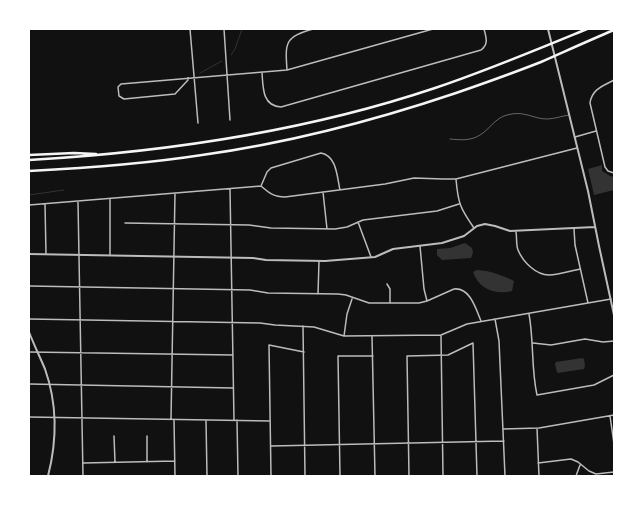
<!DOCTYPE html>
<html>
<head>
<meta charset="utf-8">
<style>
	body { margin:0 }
	#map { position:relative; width:643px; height:505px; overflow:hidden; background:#111; font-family:Cabin,sans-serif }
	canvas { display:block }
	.frame { position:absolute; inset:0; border:30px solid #fff; pointer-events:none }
</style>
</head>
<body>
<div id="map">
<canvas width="643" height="505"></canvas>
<div class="frame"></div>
</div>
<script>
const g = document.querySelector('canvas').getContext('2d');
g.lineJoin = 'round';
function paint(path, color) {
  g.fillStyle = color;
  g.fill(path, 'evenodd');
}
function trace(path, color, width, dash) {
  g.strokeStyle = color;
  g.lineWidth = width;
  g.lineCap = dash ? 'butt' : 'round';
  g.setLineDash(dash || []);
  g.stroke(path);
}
paint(new Path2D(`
	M 602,165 L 602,171 L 610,176 L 614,177 L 614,190 L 594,195 L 588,169 Z
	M 465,243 L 472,248 L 473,253 L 471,258 L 442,260 L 437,255 L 437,249 L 450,248 Z
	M 477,270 C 491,271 502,275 514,281 L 512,291 C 495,295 479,289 473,272 Z
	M 582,358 L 584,359 L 585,366 L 584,369 L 558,373 L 557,372 L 555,364 L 556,362 Z`), '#333');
trace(new Path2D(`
	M 231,55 L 235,49 L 242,29
	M 200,73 L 222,61
	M 29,195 L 64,190`), '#333', 1);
trace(new Path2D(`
	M 450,139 C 460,140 471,141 480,135 C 490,129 495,118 507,115 C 524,110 533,119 547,119 C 554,119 562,116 569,115`), '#bcbcbc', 0.5);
trace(new Path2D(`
	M 190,29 L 198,123
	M 224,29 L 230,120
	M 287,70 C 285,42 285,37 313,29
	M 262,72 C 263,87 262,106 281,107 L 481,50 C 489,44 486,37 484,29
	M 188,78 L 188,80 L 175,94 L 124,99 L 119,96 L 118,87 L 121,84 L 287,70 L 433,29
	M 614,80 C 603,86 592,89 590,103 L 605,167 L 608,171 L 614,173
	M 575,137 L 596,131
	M 456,179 C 458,203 460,208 474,228
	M 261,186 C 269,193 274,197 285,197 L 385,184 L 414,178 L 443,179 L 456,179 L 577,148
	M 230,189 L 234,420
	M 323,192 L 327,229
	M 78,202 L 83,476
	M 45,204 L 46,254
	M 29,205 L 261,186 L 267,172 L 271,168 L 321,153 C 337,156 337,177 340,190
	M 358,222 L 371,257
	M 125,223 L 249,225 L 271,228 L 335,229 L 347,227 L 363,220 L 437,211 L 459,204
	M 574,229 L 575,245 L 588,303
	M 516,232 C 517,238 516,245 518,250 C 523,262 536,275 549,275 C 559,275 570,271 580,269
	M 420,246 L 424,289 L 427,301
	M 110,255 L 110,199
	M 387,284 L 390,289 L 390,303
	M 29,286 L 250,290 L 268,293 L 338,294 L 346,295 L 369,303 L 419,303 L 427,301 L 454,289 C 470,287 476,309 481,321
	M 318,294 L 319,261
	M 529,314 C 534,341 531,368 537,395 L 594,385 L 614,375
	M 29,319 L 260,323 L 275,325 L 314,327 L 344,336 L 441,335 L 467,324 L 611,299
	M 495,319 L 499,341 L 505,476
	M 303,326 L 305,476
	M 344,336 L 347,314 L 352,299
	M 372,336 L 375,476
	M 441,336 L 443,476
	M 533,343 L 551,345 L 585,339 L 603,342 L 614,341
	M 29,352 L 233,355
	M 29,384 L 233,388
	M 610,416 L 614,444
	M 29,417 L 270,421
	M 171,419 L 175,193
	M 174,420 L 175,476
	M 206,420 L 207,476
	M 237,420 L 238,476
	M 537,428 L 539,476
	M 503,429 L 539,428 L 614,415
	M 114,436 L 115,462
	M 147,436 L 147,462
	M 271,446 L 504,441
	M 83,463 L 175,461
	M 538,463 L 571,459 L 578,462 L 589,471 L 596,474 L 614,472
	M 271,476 L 269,345 L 304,352
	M 340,476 L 338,356 L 373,356
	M 409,476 L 407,356 L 448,355 L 473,343 L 477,476
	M 576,476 L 580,465`), '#bcbcbc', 1.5);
trace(new Path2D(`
	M 548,29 L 588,191 L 599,246 L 614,315
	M 29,254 L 253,258 L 266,260 L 325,261 L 375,257 L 393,249 L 442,243 L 464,236 L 477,226 L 485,224 L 495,226 L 510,231 L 595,227
	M 29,332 C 34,345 40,357 45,369 C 57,403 57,441 48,476`), '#bcbcbc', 2);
trace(new Path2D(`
	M 29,155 L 74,153 L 96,154
	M 29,160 C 167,152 304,132 435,88 C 486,71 536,50 587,29
	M 29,171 C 87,168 144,164 202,155 C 288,143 373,121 456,93 C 485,83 513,73 541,62 C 566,51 590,40 614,30`), '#f5f5f5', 2.5);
</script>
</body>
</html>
